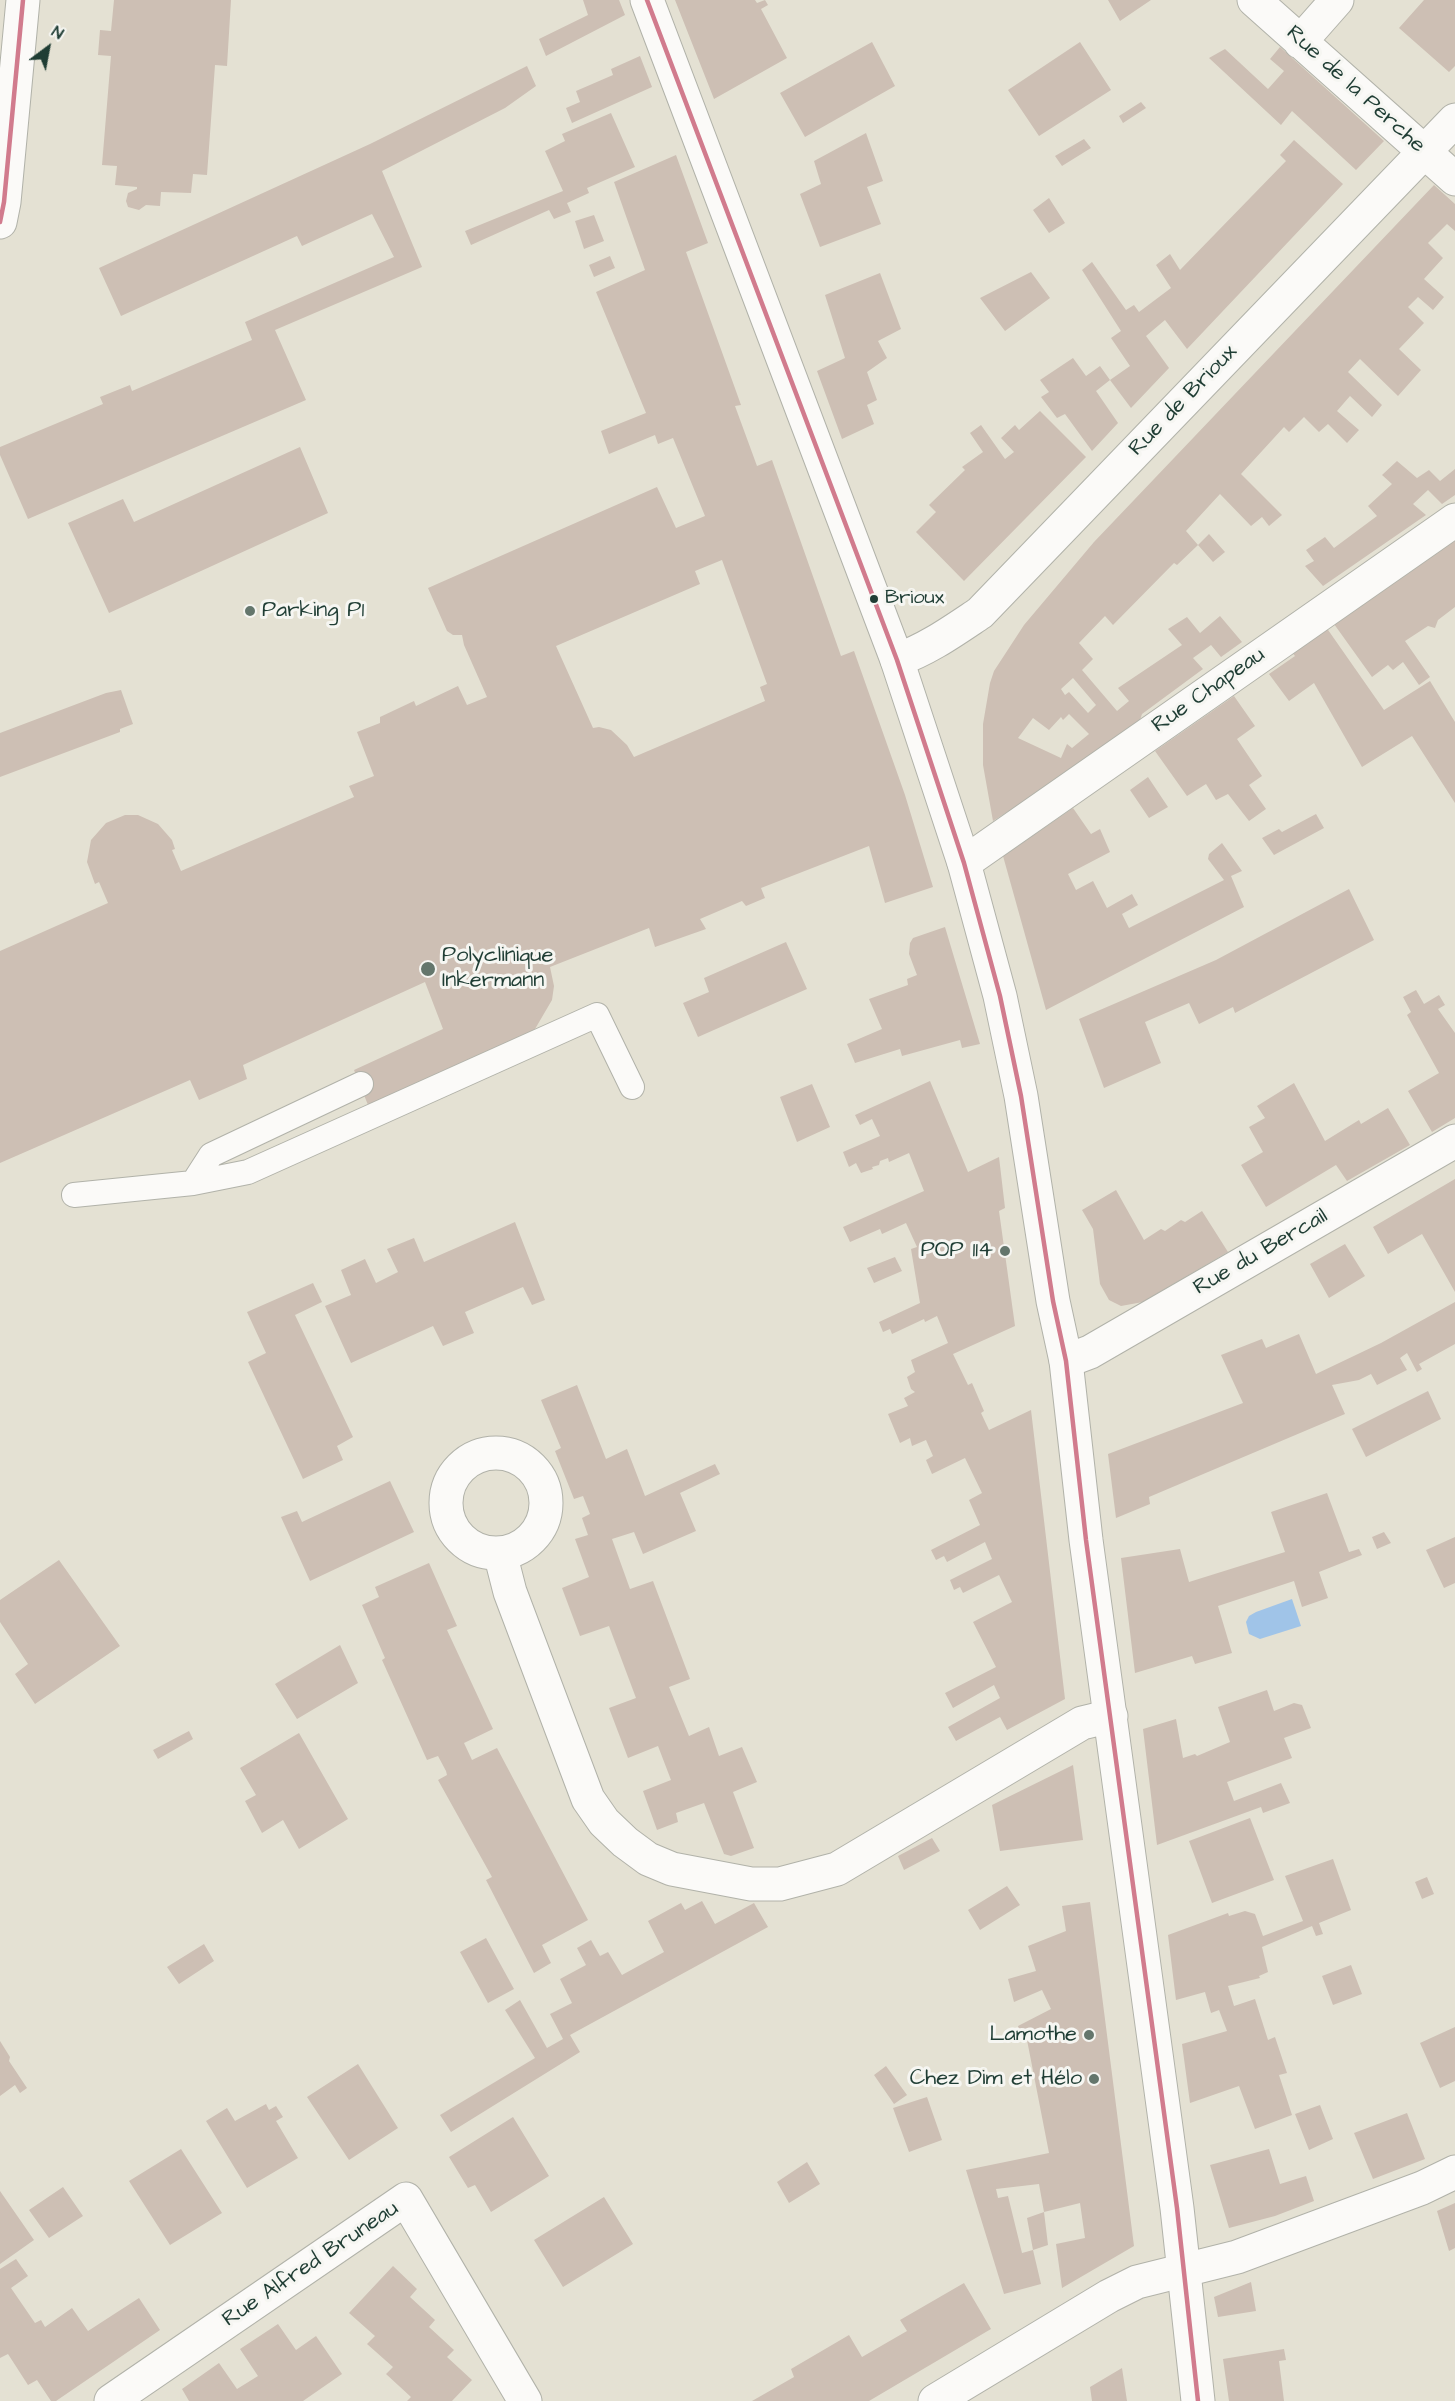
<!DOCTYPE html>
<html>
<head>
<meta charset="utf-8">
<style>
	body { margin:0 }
	#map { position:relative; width:1455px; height:2401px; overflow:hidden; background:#e4e1d3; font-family:"Architects Daughter",sans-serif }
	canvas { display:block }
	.north { position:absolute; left:18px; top:18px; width:60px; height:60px; -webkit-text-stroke:4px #f6f6f2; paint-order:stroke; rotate:32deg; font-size:16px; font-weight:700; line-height:24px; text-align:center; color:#1f3d34 }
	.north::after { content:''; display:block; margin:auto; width:21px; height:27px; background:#1f3d34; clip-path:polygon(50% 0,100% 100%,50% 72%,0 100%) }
</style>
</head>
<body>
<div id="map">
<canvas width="1455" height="2401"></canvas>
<div class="north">N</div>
</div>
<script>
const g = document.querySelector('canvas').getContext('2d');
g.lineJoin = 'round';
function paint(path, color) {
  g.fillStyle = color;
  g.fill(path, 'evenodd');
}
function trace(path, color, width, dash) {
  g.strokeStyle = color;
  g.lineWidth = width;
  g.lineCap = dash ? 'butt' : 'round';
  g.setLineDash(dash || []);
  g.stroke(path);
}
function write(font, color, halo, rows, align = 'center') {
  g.font = font + ' "Architects Daughter",sans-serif';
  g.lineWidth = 6;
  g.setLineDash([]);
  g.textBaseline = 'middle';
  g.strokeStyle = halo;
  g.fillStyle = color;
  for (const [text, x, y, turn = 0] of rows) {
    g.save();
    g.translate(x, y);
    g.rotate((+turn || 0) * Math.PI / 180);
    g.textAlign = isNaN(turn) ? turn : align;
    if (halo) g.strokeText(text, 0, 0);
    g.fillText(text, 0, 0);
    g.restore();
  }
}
paint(new Path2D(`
	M 1292,1599 L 1301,1626 L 1260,1639 L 1249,1634 L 1246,1622 L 1249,1616 L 1256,1612 Z`), '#a0c4e8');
paint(new Path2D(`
	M 114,0 L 231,0 L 227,66 L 215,65 L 207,175 L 193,174 L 191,193 L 161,192 L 160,206 L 146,205 L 139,210 L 128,207 L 126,201 L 128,193 L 137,189 L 137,187 L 115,185 L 117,166 L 102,165 L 111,56 L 98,55 L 100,30 L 111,31 Z
	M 583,0 L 619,0 L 625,15 L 546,56 L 539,39 L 588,15 Z
	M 675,0 L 755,0 L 757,3 L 765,0 L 768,5 L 761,9 L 787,58 L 714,99 Z
	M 1108,0 L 1151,0 L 1120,21 Z
	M 1424,0 L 1455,0 L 1455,66 L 1449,72 L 1399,28 Z
	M 872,42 L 895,86 L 805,137 L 780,93 Z
	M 1080,42 L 1111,90 L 1039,136 L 1008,90 Z
	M 1280,47 L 1384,141 L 1356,170 L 1292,111 L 1281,125 L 1209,58 L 1225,49 L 1268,89 L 1284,71 L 1270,59 Z
	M 640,56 L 652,87 L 572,123 L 566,108 L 580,102 L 576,91 L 613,75 L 611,69 Z
	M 527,66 L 536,86 L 505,108 L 382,171 L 422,267 L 275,330 L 306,400 L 28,519 L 0,455 L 0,447 L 103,404 L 100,397 L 130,385 L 132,391 L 252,340 L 245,322 L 394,257 L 372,214 L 302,246 L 297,236 L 121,316 L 99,268 L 370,144 Z
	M 1141,102 L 1146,108 L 1123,123 L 1119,116 Z
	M 611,113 L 635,167 L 587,188 L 589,193 L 567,203 L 571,212 L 554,219 L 549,210 L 471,245 L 465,231 L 563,191 L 545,151 L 565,141 L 562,134 Z
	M 866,133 L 883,181 L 867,187 L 881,224 L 820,247 L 800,194 L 821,184 L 814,161 Z
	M 1084,139 L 1091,148 L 1062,166 L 1055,156 Z
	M 1294,140 L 1343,184 L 1187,349 L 1165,320 L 1146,336 L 1169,368 L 1131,408 L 1110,380 L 1130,366 L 1111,338 L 1121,331 L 1082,270 L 1092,262 L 1126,310 L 1134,305 L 1139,312 L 1171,288 L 1156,265 L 1170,254 L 1180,270 L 1286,161 L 1280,155 Z
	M 676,155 L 708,243 L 686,252 L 741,405 L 735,406 L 757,466 L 772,460 L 841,656 L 854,651 L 905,795 L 933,887 L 885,903 L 869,846 L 761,888 L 765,898 L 746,906 L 742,901 L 700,919 L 706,929 L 655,947 L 649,928 L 550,967 L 554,986 L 552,1000 L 535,1029 L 525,1036 L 368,1105 L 354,1070 L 443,1029 L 425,982 L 243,1065 L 247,1079 L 199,1100 L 190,1080 L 0,1163 L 0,951 L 108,903 L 99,882 L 95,884 L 87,862 L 91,840 L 106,823 L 125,815 L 138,815 L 158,824 L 172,840 L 175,849 L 172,850 L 181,871 L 354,797 L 349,786 L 374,776 L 357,732 L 380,723 L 380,717 L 414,701 L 416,706 L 458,686 L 467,705 L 487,697 L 464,645 L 462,635 L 453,635 L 447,631 L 428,588 L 657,487 L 676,528 L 705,516 L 673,438 L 658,444 L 655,435 L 609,454 L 601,431 L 646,413 L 596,292 L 645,270 L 614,182 ZM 722,560 L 767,684 L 760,687 L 765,701 L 634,757 L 627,745 L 611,730 L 599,727 L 593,728 L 556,646 L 700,584 L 695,571 Z
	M 1434,185 L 1455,204 L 1455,231 L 1447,224 L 1428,243 L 1443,258 L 1424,279 L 1444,297 L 1433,310 L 1418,297 L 1408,307 L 1424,323 L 1399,349 L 1421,370 L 1398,396 L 1360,359 L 1348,372 L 1382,405 L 1372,417 L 1350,396 L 1337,411 L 1359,430 L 1347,443 L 1328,424 L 1319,432 L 1304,417 L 1289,432 L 1284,427 L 1241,474 L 1282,515 L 1269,526 L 1262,517 L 1251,526 L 1220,494 L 1186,531 L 1198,545 L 1177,565 L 1174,563 L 1113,625 L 1105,616 L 1079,643 L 1093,659 L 1082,670 L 1117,711 L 1129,701 L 1118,688 L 1182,645 L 1168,629 L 1187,617 L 1200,633 L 1220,616 L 1242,642 L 1221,657 L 1211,645 L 1193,658 L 1203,669 L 1142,714 L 1139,723 L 1060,779 L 993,821 L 983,765 L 983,724 L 990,683 L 994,671 L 1024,625 L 1094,542 ZM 1073,678 L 1096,705 L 1088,713 L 1069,692 L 1065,695 L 1061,689 ZM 1069,714 L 1089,734 L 1072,748 L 1067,744 L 1061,758 L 1018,738 L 1033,718 L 1049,730 L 1061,717 L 1063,720 Z
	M 1049,198 L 1065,223 L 1049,233 L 1033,210 Z
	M 594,215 L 604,241 L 584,249 L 575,221 Z
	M 610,256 L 615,268 L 594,277 L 589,265 Z
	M 1031,272 L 1050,298 L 1005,331 L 980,298 Z
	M 880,273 L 901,329 L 878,341 L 887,358 L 867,372 L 877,400 L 867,405 L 874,424 L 842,439 L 817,371 L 845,358 L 825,295 Z
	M 1073,358 L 1086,376 L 1100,366 L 1110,380 L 1096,391 L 1118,423 L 1092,451 L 1065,414 L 1057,418 L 1041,397 L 1049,392 L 1040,380 Z
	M 1040,411 L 1086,457 L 964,581 L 916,532 L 936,512 L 929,505 L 965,470 L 962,467 L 983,452 L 970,433 L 981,425 L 1005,459 L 1014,452 L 1001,438 L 1015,425 L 1019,430 Z
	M 300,447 L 328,513 L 109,613 L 68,523 L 123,499 L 134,522 Z
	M 1397,461 L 1417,478 L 1429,470 L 1440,481 L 1455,469 L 1455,495 L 1442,504 L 1428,490 L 1413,504 L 1426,515 L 1323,586 L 1305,566 L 1314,561 L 1306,550 L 1325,537 L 1334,548 L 1377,516 L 1368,506 L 1392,484 L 1382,475 Z
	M 1209,534 L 1225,552 L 1213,562 L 1198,545 Z
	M 1455,536 L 1455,607 L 1438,620 L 1435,628 L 1428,626 L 1405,641 L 1430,677 L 1419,685 L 1403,662 L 1393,670 L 1388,665 L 1372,677 L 1334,624 Z
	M 1326,627 L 1384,710 L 1430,681 L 1455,722 L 1455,803 L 1412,736 L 1362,767 L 1314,683 L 1289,701 L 1269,674 L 1295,656 L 1290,650 Z
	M 121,690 L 133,724 L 120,729 L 120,732 L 0,777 L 0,733 L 106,693 Z
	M 1234,696 L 1255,726 L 1237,739 L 1262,776 L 1249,785 L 1266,809 L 1249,821 L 1228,794 L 1216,800 L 1206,784 L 1187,796 L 1155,751 Z
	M 1148,777 L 1168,807 L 1149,818 L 1130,790 Z
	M 1073,808 L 1091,834 L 1100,829 L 1110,852 L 1068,874 L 1076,890 L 1093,881 L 1107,908 L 1132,894 L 1138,905 L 1122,914 L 1129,928 L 1224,880 L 1208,859 L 1209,854 L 1222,843 L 1242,871 L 1231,876 L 1244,907 L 1046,1010 L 1003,856 Z
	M 1316,814 L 1324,828 L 1274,855 L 1262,838 L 1279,829 L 1282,832 Z
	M 1349,889 L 1374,940 L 1235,1013 L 1233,1007 L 1199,1024 L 1189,1003 L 1145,1022 L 1161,1063 L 1104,1088 L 1079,1019 L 1216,960 Z
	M 945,927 L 980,1044 L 962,1048 L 960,1040 L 902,1056 L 900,1049 L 855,1063 L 847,1044 L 882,1029 L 869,999 L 908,985 L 907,979 L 917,975 L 909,954 L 910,943 L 913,938 Z
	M 786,942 L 807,989 L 698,1037 L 683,1003 L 709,992 L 704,978 Z
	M 1416,990 L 1424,1004 L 1439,995 L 1445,1005 L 1438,1009 L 1455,1033 L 1455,1118 L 1432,1132 L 1408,1091 L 1439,1073 L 1407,1015 L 1411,1012 L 1403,997 Z
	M 930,1081 L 968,1172 L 999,1157 L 1005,1208 L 999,1211 L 1015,1326 L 953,1354 L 968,1385 L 972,1383 L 984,1411 L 981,1413 L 989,1430 L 1031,1410 L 1065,1699 L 1007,1730 L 1000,1717 L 956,1741 L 948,1727 L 1000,1698 L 994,1685 L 953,1708 L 945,1693 L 996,1667 L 973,1622 L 1012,1602 L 999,1575 L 963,1593 L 960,1587 L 954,1590 L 950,1580 L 992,1559 L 985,1542 L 947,1562 L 944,1556 L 936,1560 L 931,1550 L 980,1525 L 969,1500 L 982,1493 L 965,1458 L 932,1474 L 926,1460 L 933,1456 L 926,1440 L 912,1446 L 910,1438 L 900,1443 L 888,1414 L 908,1406 L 904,1398 L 915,1392 L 911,1389 L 907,1377 L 915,1372 L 911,1360 L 948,1343 L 937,1316 L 925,1322 L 924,1319 L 892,1334 L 890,1329 L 883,1332 L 879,1322 L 920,1303 L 911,1249 L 917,1247 L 906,1223 L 882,1234 L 880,1229 L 850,1242 L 843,1227 L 924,1191 L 909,1153 L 889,1162 L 888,1158 L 880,1161 L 879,1165 L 872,1167 L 873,1169 L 861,1173 L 856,1163 L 849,1167 L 843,1152 L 880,1136 L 872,1119 L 860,1125 L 855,1115 Z
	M 1294,1083 L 1325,1141 L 1359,1120 L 1361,1124 L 1388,1108 L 1410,1145 L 1347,1181 L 1336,1165 L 1266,1207 L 1241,1165 L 1263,1152 L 1249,1127 L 1265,1118 L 1257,1106 Z
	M 812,1084 L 830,1127 L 797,1142 L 780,1097 Z
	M 1455,1179 L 1455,1292 L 1422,1234 L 1388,1254 L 1373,1227 Z
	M 1116,1190 L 1144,1240 L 1161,1229 L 1165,1231 L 1181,1220 L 1185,1222 L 1202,1211 L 1228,1252 L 1143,1302 L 1121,1306 L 1109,1300 L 1100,1284 L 1093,1229 L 1082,1210 Z
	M 515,1222 L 545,1300 L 532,1305 L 523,1287 L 465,1312 L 474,1333 L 443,1346 L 433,1326 L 351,1363 L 325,1306 L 351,1295 L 341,1270 L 365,1259 L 376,1283 L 398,1272 L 387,1249 L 414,1238 L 424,1262 Z
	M 1345,1244 L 1365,1276 L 1329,1298 L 1310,1264 Z
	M 895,1257 L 902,1271 L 874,1283 L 867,1268 Z
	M 313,1283 L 322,1302 L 295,1315 L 353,1437 L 337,1446 L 343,1460 L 303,1479 L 248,1362 L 266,1353 L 247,1312 Z
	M 1455,1302 L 1455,1344 L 1419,1364 L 1422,1369 L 1417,1372 L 1407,1353 L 1400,1358 L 1407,1370 L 1377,1385 L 1371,1374 L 1359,1380 L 1332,1385 L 1345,1414 L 1149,1497 L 1150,1504 L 1116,1518 L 1108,1454 L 1243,1403 L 1221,1355 L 1262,1339 L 1266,1348 L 1299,1334 L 1316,1374 L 1381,1343 Z
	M 577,1385 L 606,1459 L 627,1449 L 645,1496 L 715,1464 L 720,1474 L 680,1493 L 696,1531 L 643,1554 L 634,1532 L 612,1539 L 630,1589 L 653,1581 L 690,1679 L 669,1687 L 689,1736 L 709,1727 L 719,1756 L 742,1747 L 757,1782 L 733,1792 L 754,1848 L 731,1856 L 724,1854 L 704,1803 L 676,1813 L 678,1822 L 657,1830 L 643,1791 L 671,1780 L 658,1746 L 628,1758 L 609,1708 L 636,1698 L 609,1626 L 580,1636 L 562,1588 L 589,1577 L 575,1539 L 588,1535 L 582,1518 L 590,1514 L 583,1496 L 574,1499 L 555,1451 L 561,1448 L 541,1400 Z
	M 1428,1391 L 1441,1419 L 1366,1457 L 1352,1429 Z
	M 390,1481 L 414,1532 L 310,1581 L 281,1517 L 297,1511 L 302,1522 Z
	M 1327,1493 L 1349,1552 L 1359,1549 L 1362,1555 L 1319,1572 L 1328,1598 L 1302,1607 L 1294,1581 L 1218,1606 L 1232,1653 L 1195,1664 L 1192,1656 L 1135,1673 L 1121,1558 L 1180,1549 L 1189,1582 L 1285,1552 L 1271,1512 Z
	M 1384,1532 L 1391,1543 L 1377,1549 L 1372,1537 Z
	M 1455,1537 L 1455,1583 L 1444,1588 L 1426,1550 Z
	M 59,1560 L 120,1646 L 35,1704 L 15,1674 L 28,1664 L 0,1622 L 0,1600 Z
	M 429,1563 L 457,1626 L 447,1630 L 493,1729 L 464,1743 L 472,1760 L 497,1748 L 588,1920 L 542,1945 L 551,1963 L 534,1973 L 486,1880 L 492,1877 L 438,1780 L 447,1775 L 446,1771 L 438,1756 L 427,1760 L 382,1660 L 385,1658 L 362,1605 L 379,1597 L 375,1587 Z
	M 340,1645 L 358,1683 L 297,1719 L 275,1684 Z
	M 1267,1690 L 1274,1711 L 1294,1703 L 1302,1705 L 1311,1728 L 1284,1738 L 1292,1758 L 1227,1782 L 1234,1801 L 1281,1783 L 1290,1803 L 1263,1813 L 1261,1807 L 1157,1845 L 1143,1729 L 1176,1719 L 1183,1758 L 1195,1754 L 1197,1756 L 1230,1742 L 1218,1707 Z
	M 189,1731 L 193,1739 L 158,1759 L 153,1750 Z
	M 299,1733 L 348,1819 L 299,1849 L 283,1820 L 262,1833 L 245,1801 L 256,1795 L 240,1768 Z
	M 1073,1765 L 1083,1840 L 1000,1851 L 992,1805 Z
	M 1250,1818 L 1274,1880 L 1212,1903 L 1189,1841 Z
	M 932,1838 L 940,1851 L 904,1870 L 898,1856 Z
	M 1333,1859 L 1351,1910 L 1319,1923 L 1323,1934 L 1316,1936 L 1312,1926 L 1262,1947 L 1268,1972 L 1259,1976 L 1260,1978 L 1228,1986 L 1234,2006 L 1255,1999 L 1268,2040 L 1275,2037 L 1287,2073 L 1279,2075 L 1292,2115 L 1255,2129 L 1239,2086 L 1190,2103 L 1182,2044 L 1227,2031 L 1219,2010 L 1211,2013 L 1205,1992 L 1176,2000 L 1168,1935 L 1228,1913 L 1229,1916 L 1245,1911 L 1255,1914 L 1263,1936 L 1303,1921 L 1285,1876 Z
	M 1427,1877 L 1434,1894 L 1422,1899 L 1415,1882 Z
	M 1007,1886 L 1020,1905 L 980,1930 L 968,1910 Z
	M 702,1901 L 715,1924 L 754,1903 L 768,1927 L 570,2035 L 580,2052 L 451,2132 L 440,2115 L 535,2058 L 505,2010 L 520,2000 L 547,2048 L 563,2039 L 550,2014 L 572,2003 L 560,1979 L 586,1965 L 577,1948 L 591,1940 L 600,1956 L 608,1952 L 622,1975 L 664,1952 L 648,1921 L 681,1903 L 685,1910 Z
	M 1090,1902 L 1134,2246 L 1062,2288 L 1056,2244 L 1085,2238 L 1080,2203 L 1044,2212 L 1048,2245 L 1033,2250 L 1027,2218 L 1044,2212 L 1039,2184 L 996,2189 L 998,2198 L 1008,2196 L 1022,2253 L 1033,2250 L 1041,2284 L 1004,2294 L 966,2170 L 1049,2153 L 1027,2040 L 1021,2041 L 1018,2026 L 1051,2009 L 1042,1990 L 1014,2002 L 1008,1979 L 1036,1971 L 1028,1946 L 1066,1931 L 1062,1906 Z
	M 486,1938 L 514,1989 L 488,2003 L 460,1952 Z
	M 204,1944 L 214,1961 L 179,1984 L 167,1967 Z
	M 1351,1965 L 1362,1994 L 1333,2005 L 1322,1976 Z
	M 1455,2027 L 1455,2081 L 1440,2088 L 1420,2043 Z
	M 0,2041 L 10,2057 L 9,2061 L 27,2088 L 20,2093 L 15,2085 L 0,2096 Z
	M 358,2064 L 398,2128 L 349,2160 L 307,2097 Z
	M 886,2066 L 907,2095 L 894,2104 L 874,2075 Z
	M 927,2097 L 942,2140 L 909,2152 L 893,2108 Z
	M 266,2104 L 269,2110 L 276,2106 L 283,2117 L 276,2121 L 298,2158 L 247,2188 L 206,2121 L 227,2108 L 235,2121 Z
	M 1320,2105 L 1333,2139 L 1309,2150 L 1295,2114 Z
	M 1407,2113 L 1425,2159 L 1373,2179 L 1354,2133 Z
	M 513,2117 L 549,2176 L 491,2212 L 475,2185 L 468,2188 L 449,2157 Z
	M 181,2149 L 222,2213 L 170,2245 L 129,2181 Z
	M 1269,2149 L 1280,2184 L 1306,2176 L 1314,2201 L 1275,2216 L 1229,2228 L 1210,2165 Z
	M 807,2162 L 820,2184 L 789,2203 L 777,2182 Z
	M 63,2187 L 83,2216 L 49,2238 L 29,2210 Z
	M 0,2191 L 34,2240 L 0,2264 Z
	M 604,2197 L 633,2244 L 563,2287 L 534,2240 Z
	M 1455,2203 L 1455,2248 L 1449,2251 L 1437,2211 Z
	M 16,2259 L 28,2276 L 11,2288 L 35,2323 L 41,2320 L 45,2327 L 72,2308 L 88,2331 L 139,2298 L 160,2330 L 56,2401 L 51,2401 L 37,2380 L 28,2385 L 8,2354 L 0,2358 L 0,2269 Z
	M 393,2266 L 417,2289 L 410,2297 L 435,2320 L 429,2327 L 454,2350 L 447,2357 L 472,2380 L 452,2401 L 407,2401 L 411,2397 L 386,2374 L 393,2367 L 367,2344 L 375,2336 L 349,2313 Z
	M 1251,2282 L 1256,2311 L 1218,2317 L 1214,2297 Z
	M 964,2283 L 991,2329 L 869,2401 L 752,2401 L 794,2377 L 791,2369 L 849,2335 L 862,2357 L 907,2331 L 900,2320 Z
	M 278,2324 L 296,2350 L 316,2336 L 342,2374 L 303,2401 L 189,2401 L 182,2389 L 219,2363 L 237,2389 L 258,2376 L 240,2349 Z
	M 1284,2349 L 1286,2360 L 1279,2361 L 1284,2401 L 1229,2401 L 1223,2359 Z
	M 1122,2368 L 1127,2401 L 1092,2401 L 1090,2387 Z`), '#cdbfb4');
const service = new Path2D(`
	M 193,1183 L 211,1155 L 361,1084
	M 74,1195 L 193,1183 L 248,1172 L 597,1015 L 632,1087`);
const minor = new Path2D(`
	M 1254,0 L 1455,179
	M 1300,42 L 1337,0
	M 0,222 L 4,202 L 23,0
	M 897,660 C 928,649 953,631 980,613 L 1455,120
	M 964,863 L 1455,520
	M 1066,1361 L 1090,1352 L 1455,1141
	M446 1503a50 50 0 1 1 100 0a50 50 0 1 1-100 0Z
	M 500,1553 L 510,1592 L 588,1799 L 604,1822 L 625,1842 L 648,1859 L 672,1869 L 751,1884 L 780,1884 L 837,1869 L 1082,1723 L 1111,1716
	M 111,2401 L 406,2199 L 525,2401
	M 935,2401 L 1109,2296 L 1137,2282 L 1237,2257 L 1422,2188 L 1455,2172`);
const secondary = new Path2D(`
	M 647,0 L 897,660 L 964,863 L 1000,996 L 1021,1096 L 1053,1301 L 1066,1361 L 1086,1540 L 1177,2208 L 1198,2401`);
trace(service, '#b1b2a9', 26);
trace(minor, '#b1b2a9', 35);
trace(secondary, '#b1b2a9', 35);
trace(service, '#fbfaf8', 24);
trace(minor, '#fbfaf8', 33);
trace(secondary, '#fbfaf8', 33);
trace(new Path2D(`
	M 647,0 L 897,660 L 964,863 L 1000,996 L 1021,1096 L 1053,1301 L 1066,1361 L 1086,1540 L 1177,2208 L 1198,2401
	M 0,222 L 4,202 L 23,0`), '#d17b8d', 4.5);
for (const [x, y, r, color] of [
	[874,599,5,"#1f3d34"],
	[250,611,6,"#64766c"],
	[428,969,8,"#64766c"],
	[1005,1251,6,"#64766c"],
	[1089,2035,6,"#64766c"],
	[1094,2079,6,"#64766c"]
]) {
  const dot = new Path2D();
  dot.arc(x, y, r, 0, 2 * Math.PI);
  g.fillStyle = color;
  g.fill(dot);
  trace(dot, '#f6f6f2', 2);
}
write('20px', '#1f3d34', '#f6f6f2', [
	["Brioux",885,599]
], 'left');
write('22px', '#1f3d34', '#f6f6f2', [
	["Rue de la Perche",1355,90,42],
	["Rue de Brioux",1184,401,-46],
	["Rue Chapeau",1209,691,-35],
	["Rue du Bercail",1261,1253,-30],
	["Rue Alfred Bruneau",311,2265,-34]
]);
write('22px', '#1f3d34', '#f6f6f2', [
	["Parking P1",262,611,"left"],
	["Polyclinique",442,956,"left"],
	["Inkermann",442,981,"left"],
	["POP 114",993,1251],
	["Lamothe",1077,2035],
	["Chez Dim et Hélo",1082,2079]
], 'right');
</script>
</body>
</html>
